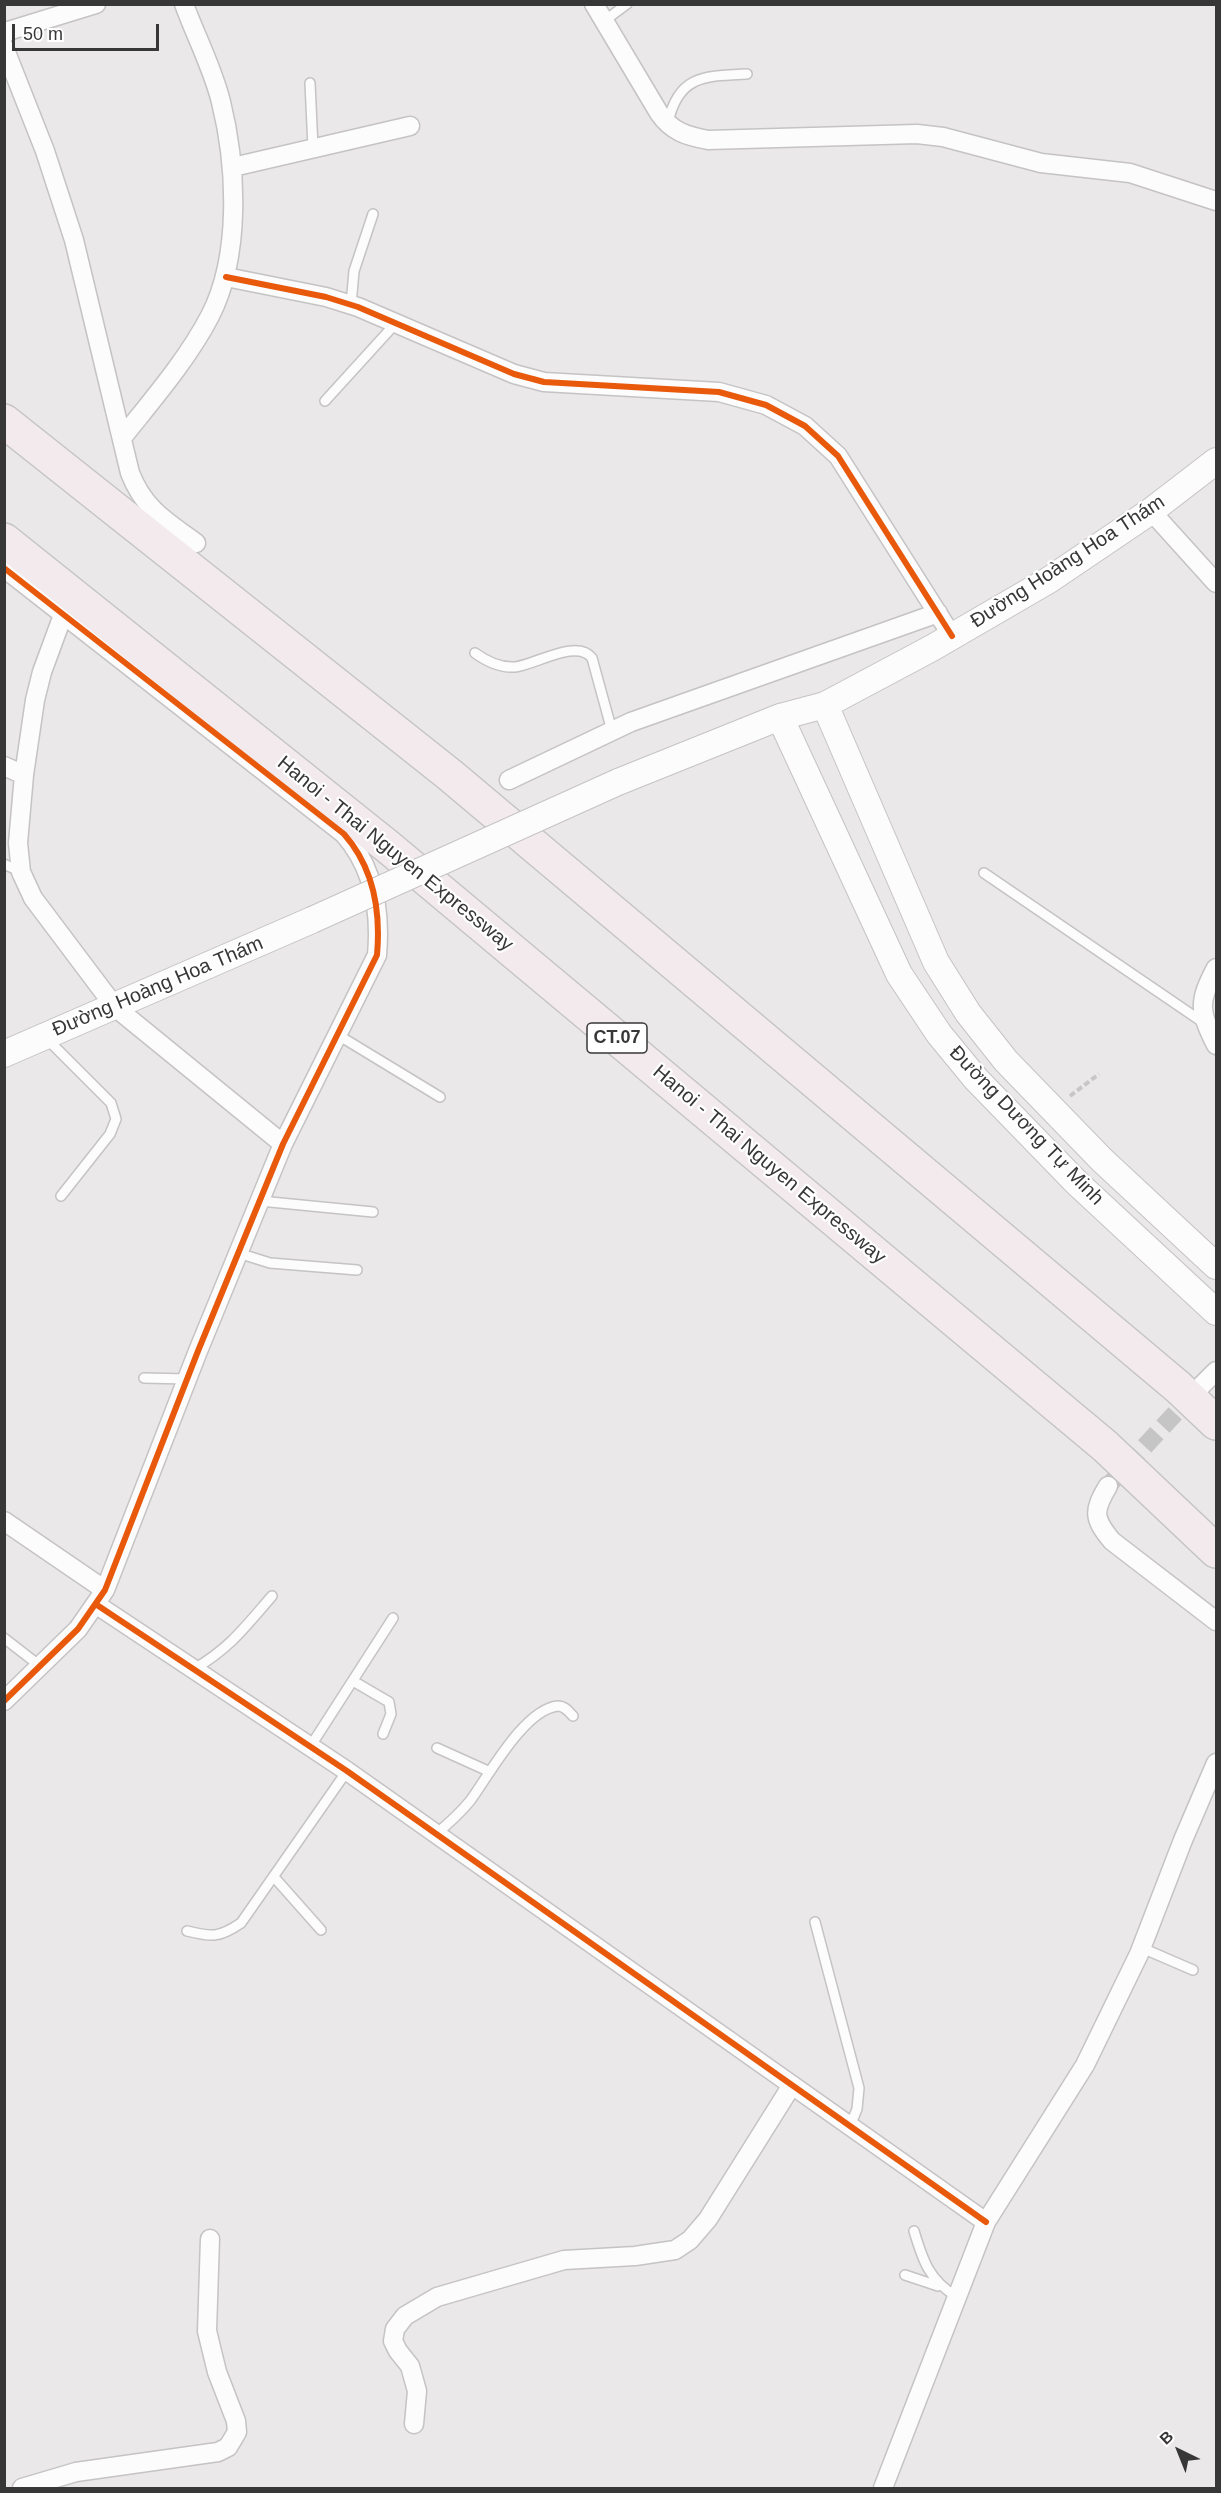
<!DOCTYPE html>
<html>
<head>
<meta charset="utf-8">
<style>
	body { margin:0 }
	#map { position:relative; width:1221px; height:2493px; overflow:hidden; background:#eae8e9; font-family:Arial,sans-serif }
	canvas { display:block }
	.frame { position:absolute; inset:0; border:6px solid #383737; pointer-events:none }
	.north { position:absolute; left:1149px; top:2421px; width:60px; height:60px; -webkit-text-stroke:4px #fff; paint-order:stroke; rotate:317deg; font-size:16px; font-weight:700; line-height:24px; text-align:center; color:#383737 }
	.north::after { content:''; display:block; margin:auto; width:21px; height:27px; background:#383737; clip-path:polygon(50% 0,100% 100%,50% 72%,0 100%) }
	.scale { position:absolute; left:12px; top:24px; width:147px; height:27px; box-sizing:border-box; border:3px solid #383737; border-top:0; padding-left:8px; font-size:18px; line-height:21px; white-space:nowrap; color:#383737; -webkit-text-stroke:4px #fff; paint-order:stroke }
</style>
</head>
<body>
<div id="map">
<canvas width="1221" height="2493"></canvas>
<div class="frame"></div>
<div class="north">B</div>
<div class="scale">50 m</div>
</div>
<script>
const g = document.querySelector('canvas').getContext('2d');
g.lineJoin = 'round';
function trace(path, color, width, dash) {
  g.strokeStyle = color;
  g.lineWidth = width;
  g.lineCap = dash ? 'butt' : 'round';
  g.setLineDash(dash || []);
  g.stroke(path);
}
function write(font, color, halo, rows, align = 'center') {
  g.font = font + ' Arial,sans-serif';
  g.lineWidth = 4.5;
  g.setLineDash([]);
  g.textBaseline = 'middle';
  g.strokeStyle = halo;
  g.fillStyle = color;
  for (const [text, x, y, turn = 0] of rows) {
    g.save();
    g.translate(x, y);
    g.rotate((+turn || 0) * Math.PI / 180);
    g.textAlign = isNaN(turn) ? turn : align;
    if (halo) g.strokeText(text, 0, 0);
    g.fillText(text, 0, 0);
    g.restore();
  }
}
trace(new Path2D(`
	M 1108,1486 L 1194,1393`), '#c6c5c5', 18, [18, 9]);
const lane = new Path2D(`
	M 604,21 L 627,4
	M 310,83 L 313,148
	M 668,123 C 678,75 705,76 747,74
	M 351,305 L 354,271 L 373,214
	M 325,401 L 396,323
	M 475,653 C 486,661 501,668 515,667 C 535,665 577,638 592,658 L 612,731
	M 4,864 L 21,872
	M 984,873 L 1204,1023
	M 338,1035 L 440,1097
	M 45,1037 L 111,1103 L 116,1119 L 110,1134 L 61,1196
	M 260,1201 L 373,1212
	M 238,1253 L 270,1263 L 357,1270
	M 144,1378 L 187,1379
	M 4,1638 L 40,1666
	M 194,1669 C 230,1648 245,1627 272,1596
	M 353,1681 L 389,1702 L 391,1714 L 383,1734
	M 310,1747 L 393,1618
	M 437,1748 L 488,1771
	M 436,1834 C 448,1824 460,1813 470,1801 C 488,1777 524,1709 558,1706 C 565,1706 569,1712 573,1716
	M 274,1877 L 321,1930
	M 815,1922 L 859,2088 L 857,2109 L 850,2126
	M 187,1931 C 212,1937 219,1938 241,1923 L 347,1771
	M 1142,1948 L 1193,1970
	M 914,2231 C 923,2261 929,2280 957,2297
	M 905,2275 L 938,2286`);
const street = new Path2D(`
	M 594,4 L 659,113 C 672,132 687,136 708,140 L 917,134 L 943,137 L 1041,163 L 1130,173 L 1216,201
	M 4,35 L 8,31 L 96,4
	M 4,47 L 45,151 L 74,240 L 130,473 C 144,509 166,521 196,543
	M 233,167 L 410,126
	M 226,277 L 326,297 L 358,307 L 514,374 L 544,382 L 719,392 L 766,405 L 805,426 L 838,456 L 952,636
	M 122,438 C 153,399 187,360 210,316 C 241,256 237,167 221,102 C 213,69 196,37 184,4
	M 1151,511 L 1216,583
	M 4,568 L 344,834 C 374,868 381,910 377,955 L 283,1144 L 198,1351 L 105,1590 L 78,1629 L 4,1701
	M 63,615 L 42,672 L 35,700 L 24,775 L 18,843 L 21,872 L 33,898 L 115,1007 L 283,1144
	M 4,766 L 24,775
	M 509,780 L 631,722 L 938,613
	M 1216,968 C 1198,1002 1199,1011 1216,1045
	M 1195,1392 L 1216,1371
	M 1108,1486 C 1093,1511 1093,1518 1112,1541 L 1216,1621
	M 4,1521 L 105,1590
	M 97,1605 L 347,1771 L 986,2222
	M 414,2424 L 417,2391 L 410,2366 L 398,2351 L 393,2341 L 395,2329 L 405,2316 L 437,2297 L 564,2260 L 635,2256 L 675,2250 L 690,2240 L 708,2219 L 792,2085
	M 22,2488 L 76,2472 L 218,2452 L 228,2447 L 237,2432 L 236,2421 L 217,2372 L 207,2331 L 210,2239
	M 883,2488 L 986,2222 L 1085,2065 L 1139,1954 L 1183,1840 L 1216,1763`);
const secondary = new Path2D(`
	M 825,705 L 936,962 L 968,1013 L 1006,1061 L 1102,1160 L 1216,1266
	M 780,717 L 899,974 L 939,1034 L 976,1079 L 1077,1183 L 1216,1312
	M 618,782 L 780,717 L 825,705 L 932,648 L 1049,580 L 1151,511 L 1216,461
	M 4,1054 L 312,920`);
const highway = new Path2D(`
	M 4,421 L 450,775 L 1178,1387 L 1216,1423
	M 4,540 L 387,846 L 1105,1446 L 1216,1551`);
trace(lane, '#c5c3c4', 12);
trace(street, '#c5c3c4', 21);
trace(secondary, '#c5c3c4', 28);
trace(highway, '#c5c4c4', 36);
trace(new Path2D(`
	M 1070,1096 L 1099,1074`), '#c8c7c7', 4, [6, 3]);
trace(lane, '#fcfcfc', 9);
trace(street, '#fcfcfc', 18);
trace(secondary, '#fcfcfc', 26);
trace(highway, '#f2eaed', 33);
const secondaryBridge = new Path2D(`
	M 312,920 L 618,782`);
trace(secondaryBridge, '#c5c3c4', 28, []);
trace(secondaryBridge, '#fcfcfc', 26);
trace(new Path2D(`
	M 226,277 L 326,297 L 358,307 L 514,374 L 544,382 L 719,392 L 766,405 L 805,426 L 838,456 L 952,636
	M 4,568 L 344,834 C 374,868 381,910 377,955 L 283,1144 L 198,1351 L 105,1590 L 78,1629 L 4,1701
	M 97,1605 L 347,1771 L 986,2222`), '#e8590c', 6);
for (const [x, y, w] of [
	[617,1038,60]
]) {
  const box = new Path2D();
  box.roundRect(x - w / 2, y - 15, w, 30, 4.5);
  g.fillStyle = '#fff';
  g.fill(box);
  trace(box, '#383737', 1.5);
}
write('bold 18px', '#383737', null, [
	["CT.07",617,1038]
]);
write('20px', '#383737', '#fff', [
	["Đường Hoàng Hoa Thám",1068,562,-33],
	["Hanoi - Thai Nguyen Expressway",395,854,39],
	["Đường Hoàng Hoa Thám",158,987,-23],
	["Đường Dương Tự Minh",1026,1126,46],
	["Hanoi - Thai Nguyen Expressway",769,1165,40]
]);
</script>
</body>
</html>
